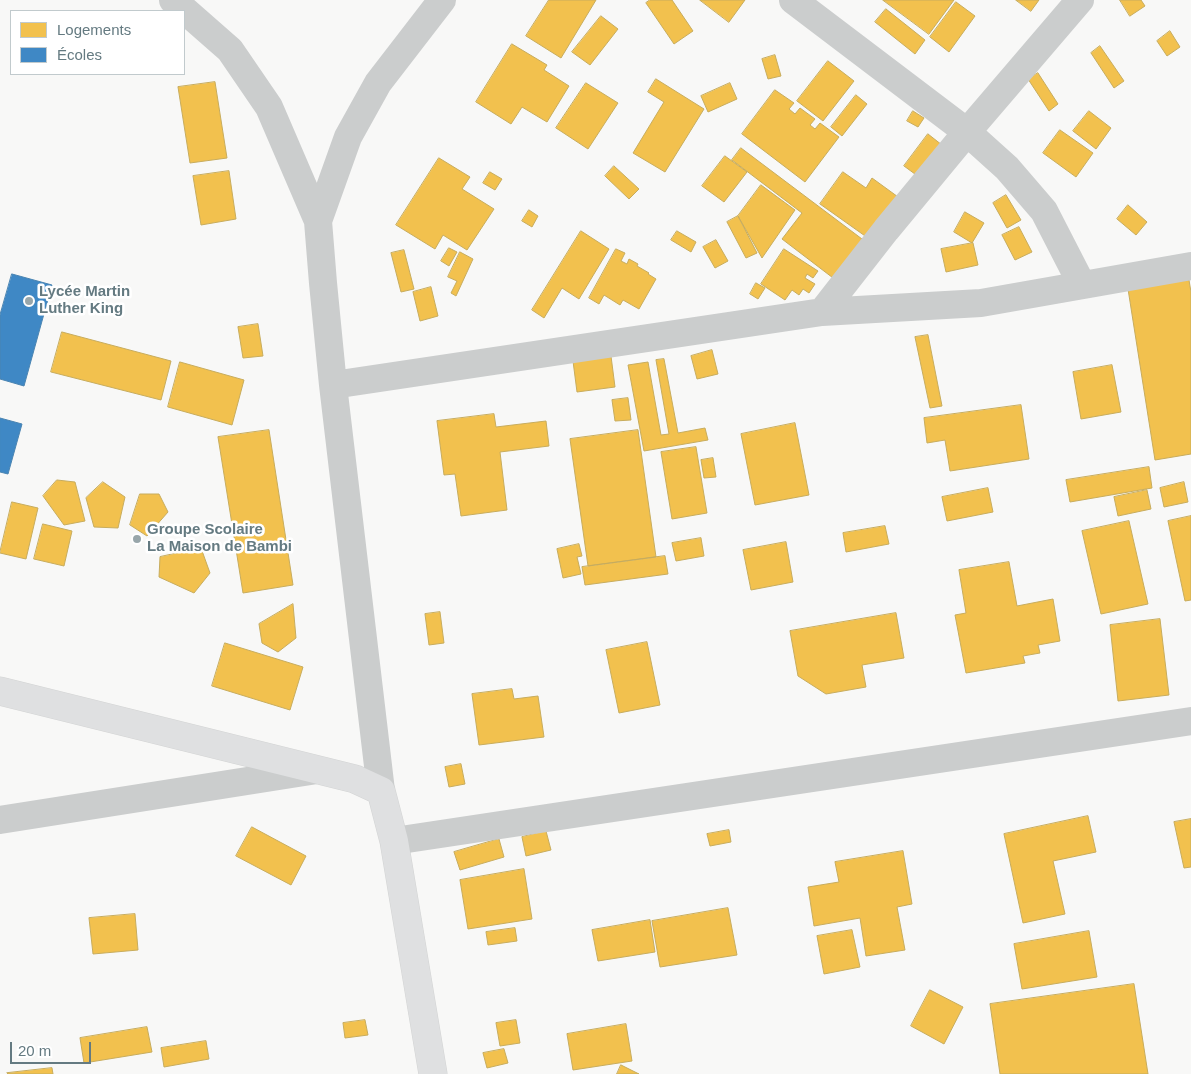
<!DOCTYPE html>
<html>
<head>
<meta charset="utf-8">
<style>
	body { margin:0 }
	#map { position:relative; width:1191px; height:1074px; overflow:hidden; background:#f8f8f7; font-family:Helvetica,sans-serif }
	canvas { display:block }
	.legend { position:absolute; left:10px; top:10px; width:175px; height:65px; box-sizing:border-box; background:#fff; border:1px solid #c1cacd; margin:0; padding:6px 9px; list-style:none; font-size:15px; color:#647a81 }
	.legend li { display:flex; align-items:center; gap:10px; height:25px }
	.legend b { width:25px; border:1px solid #c1cacd }
	.scale { position:absolute; left:10px; top:1042px; width:81px; height:22px; box-sizing:border-box; border:2px solid #647a81; border-top:0; padding-left:6px; font-size:15px; line-height:18px; white-space:nowrap; color:#647a81; -webkit-text-stroke:4px #fff; paint-order:stroke }
</style>
</head>
<body>
<div id="map">
<canvas width="1191" height="1074"></canvas>
<ul class="legend">
<li><b style="height:14px;background:#f2c14e"></b>Logements</li>
<li><b style="height:14px;background:#3f88c5"></b>Écoles</li>
</ul>
<div class="scale">20 m</div>
</div>
<script>
const g = document.querySelector('canvas').getContext('2d');
g.lineJoin = 'round';
function paint(path, color) {
  g.fillStyle = color;
  g.fill(path, 'evenodd');
}
function trace(path, color, width, dash) {
  g.strokeStyle = color;
  g.lineWidth = width;
  g.lineCap = dash ? 'butt' : 'round';
  g.setLineDash(dash || []);
  g.stroke(path);
}
function write(font, color, halo, rows, align = 'center') {
  g.font = font + ' Helvetica,sans-serif';
  g.lineWidth = 5;
  g.setLineDash([]);
  g.textBaseline = 'middle';
  g.strokeStyle = halo;
  g.fillStyle = color;
  for (const [text, x, y, turn = 0] of rows) {
    g.save();
    g.translate(x, y);
    g.rotate((+turn || 0) * Math.PI / 180);
    g.textAlign = isNaN(turn) ? turn : align;
    if (halo) g.strokeText(text, 0, 0);
    g.fillText(text, 0, 0);
    g.restore();
  }
}
const homes = new Path2D(`
	M 549,0 L 596,0 L 561,58 L 526,36 Z
	M 650,0 L 672,0 L 693,31 L 674,44 L 646,3 Z
	M 700,0 L 745,0 L 729,22 Z
	M 883,0 L 954,0 L 929,34 Z
	M 1016,0 L 1039,0 L 1031,11 Z
	M 1120,0 L 1141,0 L 1145,6 L 1130,16 Z
	M 956,2 L 975,16 L 949,52 L 930,37 Z
	M 886,9 L 925,40 L 915,54 L 875,22 Z
	M 601,16 L 618,29 L 590,65 L 572,52 Z
	M 1170,31 L 1180,47 L 1167,56 L 1157,41 Z
	M 512,44 L 547,65 L 544,70 L 569,86 L 547,122 L 522,107 L 511,124 L 476,102 Z
	M 1100,46 L 1124,81 L 1114,88 L 1091,53 Z
	M 775,55 L 781,76 L 768,79 L 762,59 Z
	M 828,61 L 854,81 L 823,121 L 797,101 Z
	M 1038,73 L 1058,104 L 1049,111 L 1028,79 Z
	M 656,79 L 704,109 L 665,172 L 633,153 L 664,102 L 648,92 Z
	M 215,82 L 227,158 L 190,163 L 178,87 Z
	M 586,83 L 618,103 L 588,149 L 556,128 Z
	M 730,83 L 737,99 L 708,112 L 701,96 Z
	M 775,90 L 794,103 L 789,109 L 795,114 L 800,108 L 815,119 L 810,125 L 815,129 L 820,123 L 839,137 L 805,182 L 742,134 Z
	M 856,95 L 867,104 L 842,136 L 831,127 Z
	M 913,111 L 924,118 L 918,127 L 907,121 Z
	M 1089,111 L 1111,128 L 1096,149 L 1073,131 Z
	M 1060,130 L 1093,153 L 1076,177 L 1043,153 Z
	M 928,134 L 942,145 L 919,177 L 904,166 Z
	M 741,148 L 866,242 L 837,281 L 782,239 L 802,213 L 732,160 Z
	M 725,156 L 747,172 L 724,202 L 702,186 Z
	M 439,158 L 470,177 L 462,189 L 494,209 L 467,250 L 443,235 L 435,249 L 396,225 Z
	M 614,166 L 639,189 L 629,199 L 605,176 Z
	M 229,171 L 236,219 L 201,225 L 193,176 Z
	M 490,172 L 502,179 L 495,190 L 483,183 Z
	M 843,172 L 866,188 L 872,178 L 905,202 L 875,243 L 820,204 Z
	M 761,185 L 795,210 L 762,258 L 738,216 Z
	M 1006,195 L 1021,220 L 1007,228 L 993,203 Z
	M 1128,205 L 1147,222 L 1136,235 L 1117,219 Z
	M 529,210 L 538,216 L 532,227 L 522,221 Z
	M 965,212 L 984,223 L 972,243 L 954,232 Z
	M 738,216 L 757,253 L 746,258 L 727,222 Z
	M 1019,227 L 1032,252 L 1015,260 L 1002,235 Z
	M 581,231 L 609,249 L 579,299 L 562,288 L 544,318 L 532,310 Z
	M 677,231 L 696,242 L 691,252 L 671,240 Z
	M 716,240 L 728,261 L 715,268 L 703,247 Z
	M 973,243 L 978,265 L 946,272 L 941,249 Z
	M 449,248 L 457,252 L 449,266 L 441,261 Z
	M 616,249 L 625,253 L 621,261 L 627,264 L 629,259 L 638,264 L 637,266 L 649,273 L 648,274 L 656,279 L 639,309 L 623,300 L 620,305 L 604,295 L 599,304 L 589,298 Z
	M 784,249 L 818,271 L 813,278 L 807,274 L 805,278 L 815,284 L 809,293 L 803,289 L 799,295 L 792,290 L 785,300 L 761,284 Z
	M 404,250 L 414,289 L 401,292 L 391,253 Z
	M 460,252 L 473,259 L 456,296 L 451,293 L 457,281 L 448,277 Z
	M 1189,280 L 1191,292 L 1191,454 L 1155,460 L 1128,289 Z
	M 756,283 L 765,288 L 758,299 L 750,294 Z
	M 431,287 L 438,316 L 420,321 L 413,292 Z
	M 258,324 L 263,356 L 243,358 L 238,327 Z
	M 62,332 L 171,361 L 161,400 L 51,372 Z
	M 928,335 L 942,406 L 930,408 L 915,337 Z
	M 712,350 L 718,374 L 697,379 L 691,356 Z
	M 611,356 L 615,387 L 577,392 L 573,361 Z
	M 664,359 L 678,433 L 705,428 L 708,440 L 644,451 L 628,365 L 648,362 L 661,435 L 669,434 L 656,360 Z
	M 180,362 L 244,380 L 232,425 L 168,407 Z
	M 1112,365 L 1121,412 L 1081,419 L 1073,372 Z
	M 628,398 L 631,420 L 615,421 L 612,400 Z
	M 1021,405 L 1029,459 L 950,471 L 945,440 L 927,443 L 924,418 Z
	M 494,414 L 496,427 L 546,421 L 549,446 L 500,452 L 507,510 L 461,516 L 455,474 L 444,475 L 437,421 Z
	M 795,423 L 809,495 L 755,505 L 741,434 Z
	M 269,430 L 293,585 L 243,593 L 218,437 Z
	M 638,430 L 656,557 L 588,566 L 570,439 Z
	M 696,447 L 707,513 L 672,519 L 661,452 Z
	M 713,458 L 716,477 L 704,478 L 701,460 Z
	M 1149,467 L 1152,488 L 1070,502 L 1066,480 Z
	M 57,480 L 75,482 L 85,521 L 64,525 L 43,496 Z
	M 103,482 L 125,497 L 118,528 L 94,527 L 86,498 Z
	M 1184,482 L 1188,502 L 1164,507 L 1160,488 Z
	M 988,488 L 993,512 L 947,521 L 942,497 Z
	M 1147,490 L 1151,509 L 1118,516 L 1114,497 Z
	M 140,494 L 159,494 L 168,512 L 147,536 L 130,525 Z
	M 12,502 L 38,508 L 26,559 L 0,553 Z
	M 1191,516 L 1191,600 L 1185,601 L 1168,521 Z
	M 1129,521 L 1148,604 L 1101,614 L 1082,531 Z
	M 43,524 L 72,531 L 64,566 L 34,559 Z
	M 885,526 L 889,544 L 846,552 L 843,533 Z
	M 701,538 L 704,556 L 676,561 L 672,543 Z
	M 786,542 L 793,582 L 751,590 L 743,550 Z
	M 579,544 L 582,556 L 577,557 L 581,574 L 563,578 L 557,549 Z
	M 201,548 L 210,573 L 194,593 L 159,577 L 160,557 Z
	M 665,556 L 668,574 L 585,585 L 582,567 Z
	M 1009,562 L 1017,606 L 1053,599 L 1060,641 L 1038,645 L 1040,653 L 1023,656 L 1025,663 L 966,673 L 955,615 L 966,613 L 959,570 Z
	M 293,604 L 296,638 L 278,652 L 262,643 L 259,624 Z
	M 440,612 L 444,643 L 429,645 L 425,614 Z
	M 896,613 L 904,658 L 862,665 L 866,687 L 826,694 L 798,676 L 790,631 Z
	M 1160,619 L 1169,695 L 1118,701 L 1110,625 Z
	M 647,642 L 660,705 L 619,713 L 606,650 Z
	M 225,643 L 303,667 L 290,710 L 212,686 Z
	M 512,689 L 514,699 L 538,696 L 544,737 L 479,745 L 472,694 Z
	M 461,764 L 465,784 L 449,787 L 445,767 Z
	M 1088,816 L 1096,852 L 1053,861 L 1065,914 L 1023,923 L 1004,834 Z
	M 1191,819 L 1191,867 L 1184,868 L 1174,822 Z
	M 252,827 L 306,856 L 291,885 L 236,856 Z
	M 729,830 L 731,842 L 710,846 L 707,834 Z
	M 546,831 L 551,850 L 526,856 L 522,837 Z
	M 499,839 L 504,857 L 460,870 L 454,852 Z
	M 903,851 L 912,904 L 897,907 L 905,950 L 866,956 L 860,918 L 814,926 L 808,887 L 839,882 L 835,862 Z
	M 524,869 L 532,919 L 468,929 L 460,880 Z
	M 728,908 L 737,955 L 660,967 L 652,921 Z
	M 135,914 L 138,950 L 93,954 L 89,918 Z
	M 650,920 L 655,952 L 598,961 L 592,930 Z
	M 515,928 L 517,941 L 488,945 L 486,932 Z
	M 852,930 L 860,967 L 824,974 L 817,936 Z
	M 1089,931 L 1097,977 L 1022,989 L 1014,944 Z
	M 1134,984 L 1148,1074 L 1000,1074 L 990,1004 Z
	M 930,990 L 963,1007 L 944,1044 L 911,1026 Z
	M 365,1020 L 368,1035 L 345,1038 L 343,1023 Z
	M 516,1020 L 520,1043 L 500,1046 L 496,1023 Z
	M 626,1024 L 632,1061 L 573,1070 L 567,1034 Z
	M 147,1027 L 152,1052 L 84,1063 L 80,1038 Z
	M 206,1041 L 209,1059 L 164,1067 L 161,1048 Z
	M 504,1049 L 508,1063 L 487,1068 L 483,1053 Z
	M 621,1065 L 639,1074 L 617,1074 Z
	M 52,1068 L 53,1074 L 8,1074 L 7,1073 Z`);
paint(homes, '#f2c14e');
trace(homes, '#c7ac5d', 1);
const schools = new Path2D(`
	M 12,274 L 52,285 L 24,386 L 0,379 L 0,315 Z
	M 0,418 L 22,424 L 8,474 L 0,472 Z`);
paint(schools, '#3f88c5');
trace(schools, '#4a84b1', 1);
const secondary = new Path2D(`
	M 0,691 L 355,779 L 381,791 L 394,841 L 433,1074`);
trace(secondary, '#d3d4d4', 29);
trace(new Path2D(`
	M 173,0 L 230,50 L 269,107 L 318,221 L 323,283 L 333,385 L 381,791
	M 793,0 L 967,132 L 1080,0
	M 318,221 L 348,137 L 378,83 L 442,0
	M 822,312 L 886,230 L 967,132 L 1007,168 L 1044,211 L 1082,285
	M 333,385 L 822,312 L 981,303 L 1191,266
	M 0,820 L 317,770
	M 394,841 L 1191,721`), '#cbcdcd', 28);
trace(secondary, '#dfe0e1', 28);
for (const [x, y, r, color] of [
	[29,301,5,"#98a6aa"],
	[137,539,5,"#98a6aa"]
]) {
  const dot = new Path2D();
  dot.arc(x, y, r, 0, 2 * Math.PI);
  g.fillStyle = color;
  g.fill(dot);
  trace(dot, '#fff', 2);
}
write('bold 15px', '#647a81', '#fff', [
	["Lycée Martin",39,292],
	["Luther King",39,309],
	["Groupe Scolaire",147,530],
	["La Maison de Bambi",147,547]
], 'left');
</script>
</body>
</html>
